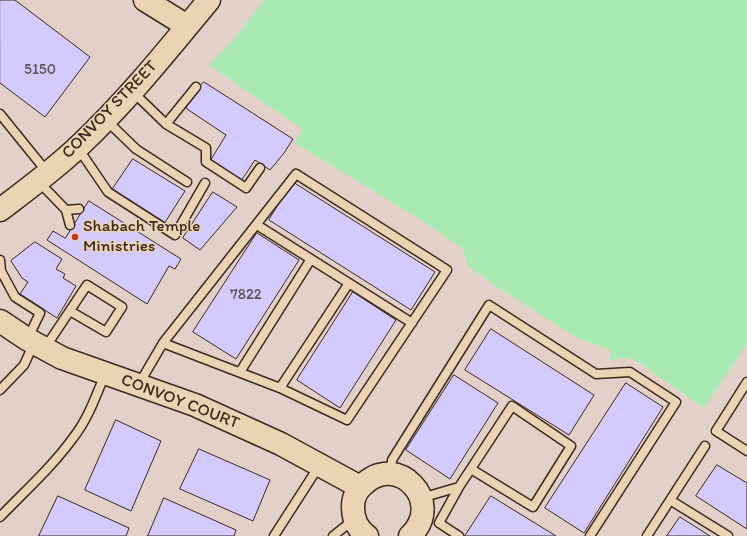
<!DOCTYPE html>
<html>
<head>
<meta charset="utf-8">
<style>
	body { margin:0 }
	canvas { display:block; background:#e3d1c9 }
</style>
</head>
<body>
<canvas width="747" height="536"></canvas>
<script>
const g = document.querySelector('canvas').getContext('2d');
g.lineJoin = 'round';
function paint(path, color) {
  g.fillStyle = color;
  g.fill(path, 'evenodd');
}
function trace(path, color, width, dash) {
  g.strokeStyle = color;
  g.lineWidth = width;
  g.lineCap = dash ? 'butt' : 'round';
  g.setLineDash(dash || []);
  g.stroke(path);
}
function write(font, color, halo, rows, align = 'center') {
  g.font = font + ' Itim,sans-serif';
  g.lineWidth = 3;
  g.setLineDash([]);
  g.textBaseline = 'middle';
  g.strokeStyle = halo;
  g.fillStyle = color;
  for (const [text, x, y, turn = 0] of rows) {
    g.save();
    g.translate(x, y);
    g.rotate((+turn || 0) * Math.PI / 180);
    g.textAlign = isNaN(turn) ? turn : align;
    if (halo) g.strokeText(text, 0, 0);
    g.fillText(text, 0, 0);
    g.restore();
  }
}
paint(new Path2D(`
	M 264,0 L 747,0 L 747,344 L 704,408 L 635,360 L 624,358 L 610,360 L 611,350 L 577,338 L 497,287 L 469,267 L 462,248 L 419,219 L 295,143 L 302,129 L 209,65 L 233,40 Z`), '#a9eab3');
const building = new Path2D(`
	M 0,0 L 15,0 L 90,57 L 45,117 L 0,83 Z
	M 204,82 L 293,139 L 284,153 L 270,170 L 255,160 L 241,181 L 210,161 L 226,135 L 187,109 L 185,102 Z
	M 133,159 L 185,191 L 164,224 L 112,190 Z
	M 293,182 L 435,272 L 411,310 L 269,220 Z
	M 213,192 L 237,207 L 200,250 L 183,238 Z
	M 89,201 L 181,259 L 175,269 L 169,266 L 147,304 L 47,240 L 53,231 L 65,238 Z
	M 257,233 L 299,260 L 236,359 L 193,332 Z
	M 35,242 L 62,259 L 56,269 L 65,274 L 63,278 L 76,286 L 57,318 L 20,294 L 28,282 L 22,278 L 11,261 Z
	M 353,292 L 396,320 L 340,408 L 297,380 Z
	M 491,329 L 594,395 L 569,435 L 465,370 Z
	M 454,375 L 498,403 L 450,479 L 406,450 Z
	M 626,383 L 663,407 L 584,533 L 545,508 Z
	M 116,420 L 161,441 L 131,511 L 85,490 Z
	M 199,449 L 270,480 L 253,521 L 180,489 Z
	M 717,465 L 747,483 L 747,529 L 696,496 Z
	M 58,496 L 129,528 L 126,536 L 39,536 Z
	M 491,496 L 556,536 L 465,536 Z
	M 164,498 L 236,530 L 234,536 L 148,536 Z
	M 680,517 L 710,536 L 667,536 Z`);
paint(building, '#d4cafd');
trace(building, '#3b2a1e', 1);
const lane = new Path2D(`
	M 133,92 L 166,124 L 206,148 L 206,162 L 246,188 L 260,168
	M 0,114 L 47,172
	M 106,120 L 136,149 L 187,182
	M 166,124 L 196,87
	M 78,148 L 108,192 L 175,235 L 205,183
	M 38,181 L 66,210 L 79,209
	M 66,210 L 70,225
	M 257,225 L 412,323
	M 0,260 L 1,271 L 15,297 L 40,313 L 28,338
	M 45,348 L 87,285 L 122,307 L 106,332 L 70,311
	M 240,372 L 311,259
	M 747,382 L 716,431 L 747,451
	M 139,384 L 163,343 L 296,174 L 447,270 L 347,420 L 280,388 L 163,343
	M 280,388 L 349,283
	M 0,390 L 24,365 L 34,343
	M 391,473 L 392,460 L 489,305 L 596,374 L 630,372 L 676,402 L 590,536
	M 459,487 L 439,523 L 459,536
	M 421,498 L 459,487 L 512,406 L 571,446 L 533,507 L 471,469
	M 670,500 L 728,536
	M 0,517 C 25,491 52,467 73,438 C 88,419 96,396 105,374
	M 274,536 L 319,466
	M 333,536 L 353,520
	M 647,536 L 705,446`);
const secondary = new Path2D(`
	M 145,0 L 187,26
	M 0,210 C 26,190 54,170 78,147 C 126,102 167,51 209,0
	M 0,321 L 27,339 L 62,358 L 195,405 L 281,444 L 360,487
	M 367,536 C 357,529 353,518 353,507 C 353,498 357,490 363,485 C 397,451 446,502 410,536`);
trace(lane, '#3b2a1e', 11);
trace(secondary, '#3b2a1e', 25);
trace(lane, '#ead4b3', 8);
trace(secondary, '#ead4b3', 22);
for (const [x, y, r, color] of [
	[75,237,4,"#c8321e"]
]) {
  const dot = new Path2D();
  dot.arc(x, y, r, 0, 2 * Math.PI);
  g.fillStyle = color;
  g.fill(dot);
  trace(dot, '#ead4b3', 1.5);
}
write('15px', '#615256', null, [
	["5150",40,70],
	["7822",246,295]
]);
write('17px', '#3b2a1e', '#ead4b3', [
	["CONVOY STREET",110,110,-46],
	["CONVOY COURT",180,402,21]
]);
write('17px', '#3b2a1e', '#ead4b3', [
	["Shabach Temple",83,227],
	["Ministries",83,247]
], 'left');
</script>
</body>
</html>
